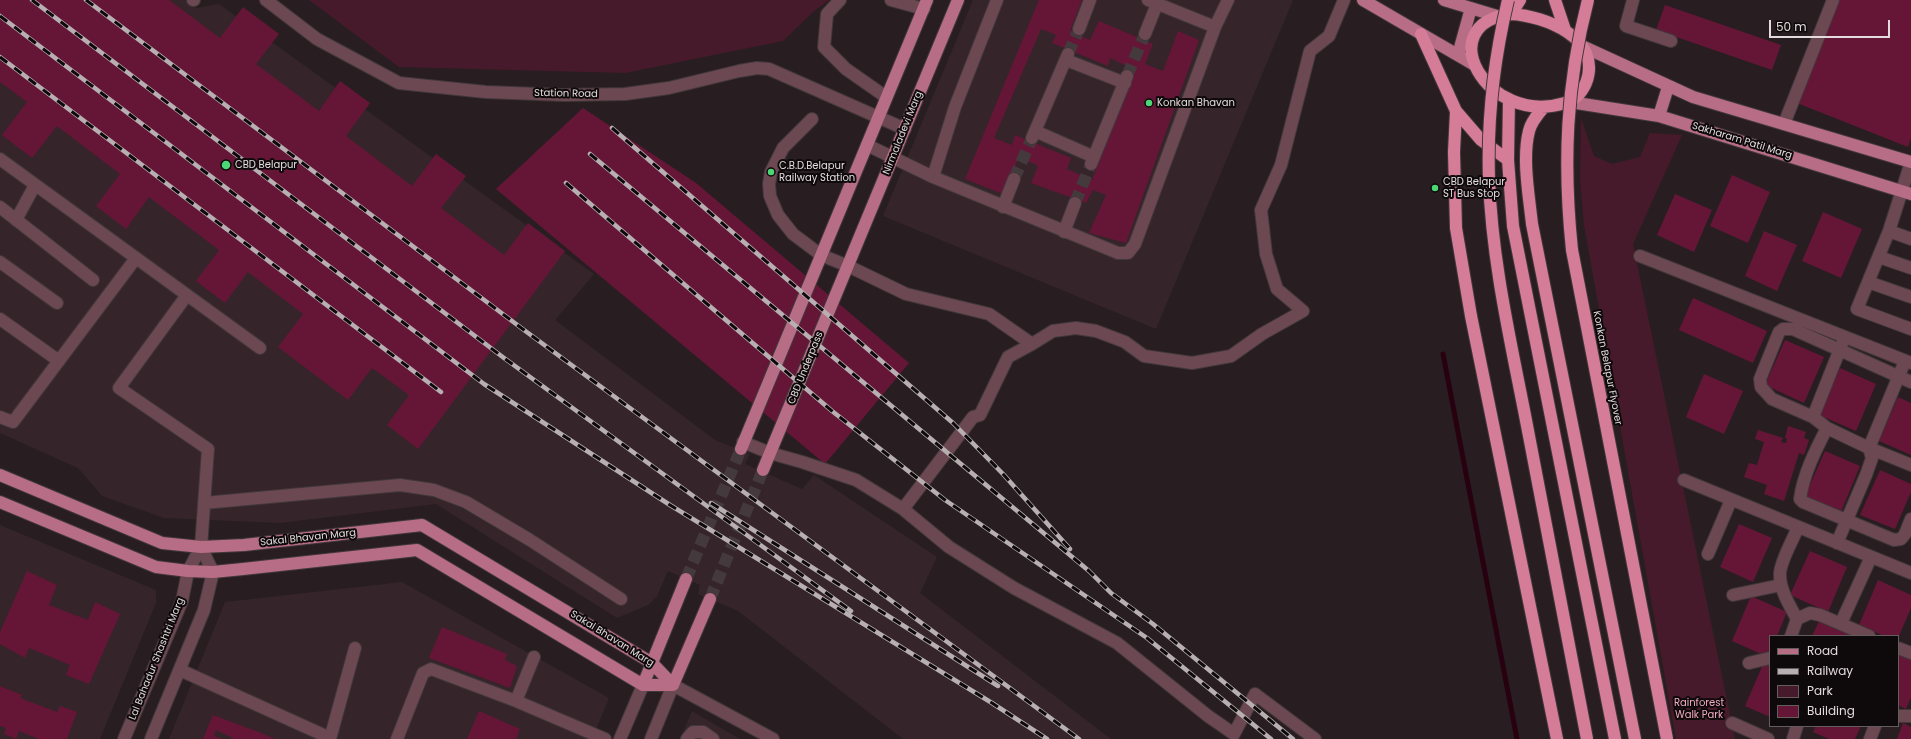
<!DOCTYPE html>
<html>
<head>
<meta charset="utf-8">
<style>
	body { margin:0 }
	#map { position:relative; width:1911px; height:739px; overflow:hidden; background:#281e21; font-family:Poppins,sans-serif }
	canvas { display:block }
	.legend { position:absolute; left:1769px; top:635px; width:130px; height:92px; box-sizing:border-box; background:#0e090a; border:1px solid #635d5e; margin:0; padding:5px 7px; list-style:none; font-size:12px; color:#e3dbdd }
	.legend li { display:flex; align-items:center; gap:8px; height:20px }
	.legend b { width:20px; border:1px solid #635d5e }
	.scale { position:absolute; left:1769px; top:20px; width:121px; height:18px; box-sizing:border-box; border:2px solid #e3dbdd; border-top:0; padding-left:5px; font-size:12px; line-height:14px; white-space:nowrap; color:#e3dbdd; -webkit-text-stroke:3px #0e090a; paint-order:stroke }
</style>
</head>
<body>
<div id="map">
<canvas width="1911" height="739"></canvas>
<ul class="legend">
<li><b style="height:5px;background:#b76d85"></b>Road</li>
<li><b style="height:5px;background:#b7afb1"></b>Railway</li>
<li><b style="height:11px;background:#461a2a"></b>Park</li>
<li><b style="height:11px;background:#651637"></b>Building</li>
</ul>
<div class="scale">50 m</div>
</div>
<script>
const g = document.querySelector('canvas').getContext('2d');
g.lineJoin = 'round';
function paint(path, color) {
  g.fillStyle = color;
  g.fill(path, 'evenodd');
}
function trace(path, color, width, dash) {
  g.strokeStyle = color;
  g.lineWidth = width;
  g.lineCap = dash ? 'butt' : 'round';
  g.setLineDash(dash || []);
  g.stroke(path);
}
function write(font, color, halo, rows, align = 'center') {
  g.font = font + ' Poppins,sans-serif';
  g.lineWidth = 4;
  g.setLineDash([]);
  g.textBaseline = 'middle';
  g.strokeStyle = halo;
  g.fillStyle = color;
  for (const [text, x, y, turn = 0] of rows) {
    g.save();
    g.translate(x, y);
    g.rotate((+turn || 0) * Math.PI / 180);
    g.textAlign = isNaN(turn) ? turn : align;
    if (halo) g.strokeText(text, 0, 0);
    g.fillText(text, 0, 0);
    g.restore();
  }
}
paint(new Path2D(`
	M 0,0 L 185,0 L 197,8 L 219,4 L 594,274 L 555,320 L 715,440 L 750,454 L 745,464 L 802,489 L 814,475 L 937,557 L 920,593 L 1111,739 L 903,739 L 738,611 L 698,594 L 700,585 L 668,571 L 657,596 L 648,605 L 617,618 L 436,504 L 280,523 L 164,518 L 102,496 L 78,468 L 0,433 Z
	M 973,0 L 1293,0 L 1156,329 L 883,216 Z
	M 0,525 L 156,590 L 156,603 L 100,739 L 0,739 Z
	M 402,582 L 609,698 L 592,739 L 169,739 L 225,602 Z
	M 692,711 L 740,739 L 680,739 Z`), '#352429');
paint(new Path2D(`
	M 309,0 L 829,0 L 813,12 L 783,41 L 625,73 L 399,67 Z
	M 1581,118 L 1594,156 L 1612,164 L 1640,157 L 1650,133 L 1682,135 L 1633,244 L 1735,739 L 1676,739 L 1584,225 L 1580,179 Z`), '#461a2a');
trace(new Path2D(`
	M 1443,354 L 1517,739`), '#280111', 5);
paint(new Path2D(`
	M 0,0 L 169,0 L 220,38 L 243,7 L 279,34 L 256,64 L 319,111 L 340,81 L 370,103 L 346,136 L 412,186 L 436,154 L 466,176 L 441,208 L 504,255 L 528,223 L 565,251 L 418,449 L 387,425 L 409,395 L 372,368 L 348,400 L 278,347 L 303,314 L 248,272 L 225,303 L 196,281 L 219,250 L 149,197 L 126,229 L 96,206 L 120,174 L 57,126 L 32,158 L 2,135 L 27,102 L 0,82 Z
	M 1039,0 L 1082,0 L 1070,31 L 1090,40 L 1099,21 L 1153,44 L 1145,64 L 1163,71 L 1178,31 L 1199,40 L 1126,243 L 1089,233 L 1106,195 L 1093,190 L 1086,203 L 1031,183 L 1038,166 L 1019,157 L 1003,194 L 965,179 ZM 1041,29 L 1056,35 L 1052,43 L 1108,66 L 1110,58 L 1135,70 L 1092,180 L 1067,169 L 1071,158 L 1015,135 L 1012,145 L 994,138 Z
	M 1837,0 L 1911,0 L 1911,138 L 1908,147 L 1797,103 Z
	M 1665,5 L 1781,45 L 1772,70 L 1656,30 Z
	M 583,108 L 696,183 L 909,363 L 825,464 L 496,189 Z
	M 1732,175 L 1770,192 L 1748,243 L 1710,226 Z
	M 1675,194 L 1712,210 L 1694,252 L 1657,235 Z
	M 1823,212 L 1862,229 L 1841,278 L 1802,261 Z
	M 1764,231 L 1797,245 L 1777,291 L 1745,276 Z
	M 1693,298 L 1767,331 L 1753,363 L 1679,330 Z
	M 1785,340 L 1824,357 L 1804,403 L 1765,385 Z
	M 1840,368 L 1876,384 L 1856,431 L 1819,415 Z
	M 1704,374 L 1743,391 L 1724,434 L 1686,417 Z
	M 1898,397 L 1911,403 L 1911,455 L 1879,441 Z
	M 1788,426 L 1806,432 L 1804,438 L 1809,440 L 1804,455 L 1799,453 L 1784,501 L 1764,494 L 1767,485 L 1744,477 L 1749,463 L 1757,465 L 1764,442 L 1755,439 L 1758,430 L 1783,438 L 1781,442 L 1786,443 L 1787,439 L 1785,438 Z
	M 1825,451 L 1860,466 L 1841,512 L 1805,496 Z
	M 1880,470 L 1911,484 L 1911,492 L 1895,529 L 1860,515 Z
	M 1739,524 L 1772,538 L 1753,582 L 1720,567 Z
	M 1810,551 L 1847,567 L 1828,612 L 1790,595 Z
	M 27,571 L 57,585 L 49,605 L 88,620 L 95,602 L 120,614 L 89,684 L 66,675 L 70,665 L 29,648 L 25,658 L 0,644 L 0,632 Z
	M 1878,580 L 1911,595 L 1911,608 L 1899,636 L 1884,636 L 1859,625 Z
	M 1751,596 L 1787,612 L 1777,636 L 1770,636 L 1770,652 L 1768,657 L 1732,641 Z
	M 1820,619 L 1856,636 L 1812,636 Z
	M 442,627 L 507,654 L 505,660 L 517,666 L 510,688 L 429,658 Z
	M 1898,654 L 1911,659 L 1911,697 L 1906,709 L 1898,705 Z
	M 1764,662 L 1770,664 L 1770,717 L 1745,706 Z
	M 0,686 L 22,695 L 20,698 L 57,712 L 60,706 L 77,712 L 67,739 L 39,739 L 19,731 L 16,739 L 4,734 L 6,728 L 0,726 Z
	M 479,711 L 520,729 L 516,739 L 467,739 Z
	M 213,715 L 256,731 L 275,739 L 233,739 L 233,738 L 216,730 L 214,736 L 222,739 L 203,739 Z
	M 1903,723 L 1911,727 L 1911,739 L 1897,739 Z
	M 1816,726 L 1861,726 L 1855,739 L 1829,739 L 1813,732 Z`), '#651637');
trace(new Path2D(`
	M 1068,54 L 1079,29
	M 1127,76 L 1145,34
	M 1014,179 L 1032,138
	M 1075,203 L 1091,164`), '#443a3d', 12, [12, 6]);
trace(new Path2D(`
	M 686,579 L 741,449
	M 710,599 L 763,470`), '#443a3d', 12, [12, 6]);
const minor = new Path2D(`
	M 193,0 L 194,0
	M 266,0 L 317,39 L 399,83 L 486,92 L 564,95 L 625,94 L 669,88 L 739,71 L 757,68 L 769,69 L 905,129
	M 840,0 L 827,14 L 824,47 L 846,69 L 886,97
	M 891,0 L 924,9
	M 997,0 L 955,107 L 933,177 L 1118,253 L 1128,253 L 1135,244 L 1215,27
	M 1148,0 L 1215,27 L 1228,0
	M 1633,0 L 1626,26 L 1671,41
	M 1079,29 L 1090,0
	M 1145,34 L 1157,4
	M 1066,60 L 1125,83
	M 812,119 L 783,148 L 771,172 L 769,184 L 770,196 L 778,215 L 793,234 L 821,255 L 848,266 L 906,294 L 989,314 L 1032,344 L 1053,331 L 1076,328 L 1096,331 L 1125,342 L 1144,356 L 1192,363 L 1231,356 L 1262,334 L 1303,311 L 1277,289 L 1266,254 L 1261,210 L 1281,165 L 1310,51 L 1329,36 L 1344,0
	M 1784,124 L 1833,0
	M 1035,131 L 1094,157
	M 1032,138 L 1068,54
	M 867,145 L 933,177
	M 0,159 L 187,295 L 119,388 L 208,449 L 201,547 L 188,571 L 182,601 L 124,739
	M 1911,162 L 1889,231 L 1857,309 L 1911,329
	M 1091,164 L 1127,76
	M 0,207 L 93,280
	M 1003,207 L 1014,179
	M 16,220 L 35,185
	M 1889,231 L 1911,239
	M 1064,232 L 1075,203
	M 1640,256 L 1911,363
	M 1879,257 L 1911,268
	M 0,262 L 57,303
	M 1868,282 L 1911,297
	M 187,295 L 260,348
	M 0,319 L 59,361
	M 1911,382 L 1793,329 L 1783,329 L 1779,332 L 1760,379 L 1761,387 L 1772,399 L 1813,417 L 1827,428 L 1869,448 L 1911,465
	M 0,417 L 13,422 L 136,258
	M 1813,417 L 1842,344
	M 1827,428 C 1816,449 1803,475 1800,499 L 1803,502 L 1894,540 L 1901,539 L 1905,534 L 1911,519
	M 743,442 L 770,453 L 802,462 L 856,480 L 903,509 L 973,417 L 980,415 L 1008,357 L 1032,344
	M 1684,480 L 1911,573
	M 204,503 L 400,485 L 434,490 L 466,502 L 530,540 L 621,599
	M 903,509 L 949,547 L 1014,588 L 1117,643 L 1208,716 L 1234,734 L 1255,694 L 1315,739
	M 1837,543 L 1866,475 L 1872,458 L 1869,448 L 1905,361
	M 1708,554 L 1731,500
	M 1733,595 L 1781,585
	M 1797,619 C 1790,606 1779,589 1780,573 C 1781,560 1793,540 1798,527
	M 1841,623 L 1871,557
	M 1791,636 L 1797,619 L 1810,613 L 1820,615 L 1869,636
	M 1898,648 L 1911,653
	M 534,657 L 516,701 L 605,739
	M 1749,663 L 1770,658
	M 180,670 L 330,738
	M 1898,716 L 1911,716
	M 1732,723 L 1768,739
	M 151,739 L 204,610 L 213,572 L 201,547
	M 330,739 L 355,648
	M 397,739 L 423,673 L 431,669 L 516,701
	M 620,739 L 643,685
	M 651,739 L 673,685 L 773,739
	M 687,739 L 693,732 L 703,732 L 713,739
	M 1793,739 L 1797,726
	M 1870,739 L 1875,726`);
const major = new Path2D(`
	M 1363,0 L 1473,64
	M 1444,0 L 1497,16
	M 1582,46 L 1693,97 L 1911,162
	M 1458,55 L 1471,8
	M 1570,102 L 1659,116 L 1911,194
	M 1659,116 L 1668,87
	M 741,449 L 927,0
	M 763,470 L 958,0
	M 0,475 L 162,543 L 201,547 L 244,545 L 422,525 L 652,663 L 673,685
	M 0,502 L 156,567 L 188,571 L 213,572 L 243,569 L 417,550 L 643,685 L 673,685
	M 643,685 L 686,579
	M 673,685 L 710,599`);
const highway = new Path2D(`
	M 1555,0 L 1565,30
	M 1511,14 C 1545,16 1603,38 1586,83 C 1582,92 1575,100 1565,103 C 1486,127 1430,24 1511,14 Z
	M 1511,14 L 1520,0
	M 1421,34 L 1456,111 L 1481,140 L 1508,160
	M 1509,99 L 1508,160 L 1513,226 L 1615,739
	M 1544,107 C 1538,114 1531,122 1529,131 C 1522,158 1529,196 1532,224 L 1635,739
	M 1456,111 L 1454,152 L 1456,228 L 1471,316 L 1557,739`);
trace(minor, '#42383b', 14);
trace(major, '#42383b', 14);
trace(highway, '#42383b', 14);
trace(minor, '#6c4853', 12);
trace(major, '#b76d85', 12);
trace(highway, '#d57c98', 12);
const rail = new Path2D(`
	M 32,0 L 504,358 L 851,611
	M 86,0 L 524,330 L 1079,739
	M 0,16 L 484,384 L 670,505 L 992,703 L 1047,739
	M 0,57 L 441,392
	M 612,128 L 953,423 L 1003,474 L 1070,549
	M 590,154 L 1089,571 L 1111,593 L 1153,624 L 1293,739
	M 566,183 L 832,411 L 945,500 L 1147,638 L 1271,739
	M 711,503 L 998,686`);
trace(rail, '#b7afb1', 4.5);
trace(rail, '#0e090a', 3, [9]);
const highwayBridge = new Path2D(`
	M 1508,0 C 1494,59 1487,118 1489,179 C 1492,266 1513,351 1529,436 C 1549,537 1568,638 1587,739
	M 1588,0 C 1566,84 1563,164 1572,250 L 1667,739`);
trace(highwayBridge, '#42383b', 14, []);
trace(highwayBridge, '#d57c98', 12);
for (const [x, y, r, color] of [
	[1149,103,4,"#4dd676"],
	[226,165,5,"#4dd676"],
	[771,172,4,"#4dd676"],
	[1435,188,4,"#4dd676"]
]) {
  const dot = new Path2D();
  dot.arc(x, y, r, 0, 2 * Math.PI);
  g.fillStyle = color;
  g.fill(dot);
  trace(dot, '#0e090a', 1.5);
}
write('10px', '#e3dbdd', '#0e090a', [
	["Station Road",566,94,1],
	["Nirmaladevi Marg",903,133,-68],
	["Sakharam Patil Marg",1742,141,17],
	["CBD Underpass",806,368,-68],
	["Konkan Belapur Flyover",1607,368,79],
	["Sakal Bhavan Marg",308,538,-6],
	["Sakal Bhavan Marg",612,639,32],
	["Lal Bahadur Shashtri Marg",157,659,-68]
]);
write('10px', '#e3dbdd', '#0e090a', [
	["Konkan Bhavan",1157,103],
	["CBD Belapur",235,165],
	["C.B.D.Belapur",779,166],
	["Railway Station",779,178],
	["CBD Belapur",1443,182],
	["ST Bus Stop",1443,194]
], 'left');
write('10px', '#f1aabf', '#0e090a', [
	["Rainforest",1699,703],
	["Walk Park",1699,715]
]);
</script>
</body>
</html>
